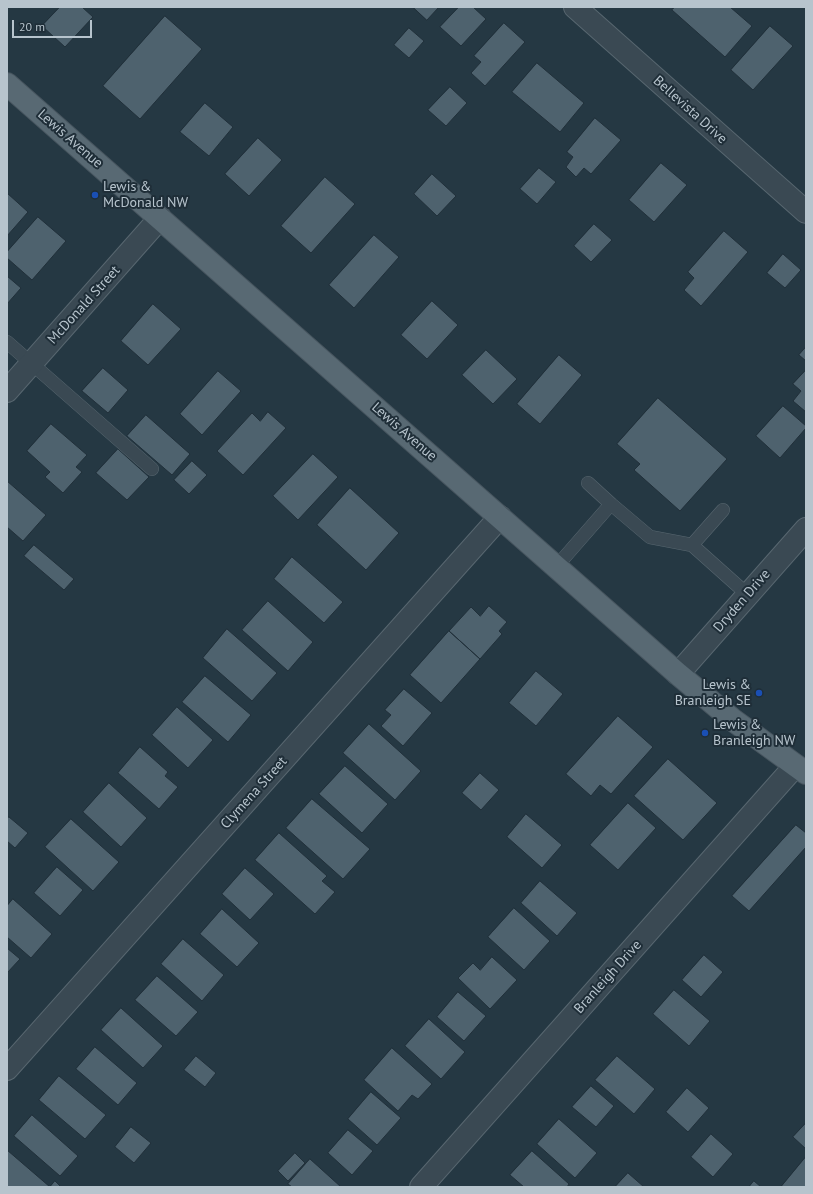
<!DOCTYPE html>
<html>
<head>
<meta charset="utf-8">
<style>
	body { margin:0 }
	#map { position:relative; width:813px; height:1194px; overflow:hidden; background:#253843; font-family:"PT Sans",sans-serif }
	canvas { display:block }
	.frame { position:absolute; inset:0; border:8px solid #b7c4cd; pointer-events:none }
	.scale { position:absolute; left:12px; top:20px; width:80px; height:18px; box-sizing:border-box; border:2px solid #b7c4cd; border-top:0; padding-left:5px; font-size:12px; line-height:14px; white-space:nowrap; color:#b7c4cd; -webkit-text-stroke:3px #1f2e38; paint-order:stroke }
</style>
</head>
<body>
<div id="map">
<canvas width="813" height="1194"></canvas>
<div class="frame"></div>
<div class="scale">20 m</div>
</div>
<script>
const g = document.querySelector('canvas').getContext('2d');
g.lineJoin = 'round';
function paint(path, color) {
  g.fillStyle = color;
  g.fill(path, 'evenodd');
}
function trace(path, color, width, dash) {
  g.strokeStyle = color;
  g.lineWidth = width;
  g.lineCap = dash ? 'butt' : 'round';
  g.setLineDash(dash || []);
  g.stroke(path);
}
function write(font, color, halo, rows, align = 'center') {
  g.font = font + ' "PT Sans",sans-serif';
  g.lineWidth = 4;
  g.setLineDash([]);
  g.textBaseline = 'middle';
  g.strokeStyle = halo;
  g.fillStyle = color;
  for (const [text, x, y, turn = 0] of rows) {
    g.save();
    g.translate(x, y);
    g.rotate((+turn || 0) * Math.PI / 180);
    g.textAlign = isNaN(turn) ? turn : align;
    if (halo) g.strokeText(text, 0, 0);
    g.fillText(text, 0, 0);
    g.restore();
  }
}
const building = new Path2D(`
	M 60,7 L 82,7 L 93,17 L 65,47 L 42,26 Z
	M 413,7 L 439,7 L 427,20 Z
	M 459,7 L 473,7 L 486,19 L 461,46 L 440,27 Z
	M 675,7 L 730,7 L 752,26 L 725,57 L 672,10 Z
	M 165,16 L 202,49 L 140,119 L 103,86 Z
	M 504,23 L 525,42 L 485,86 L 471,73 L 481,62 L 474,56 Z
	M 770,26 L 793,46 L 753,90 L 731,70 Z
	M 409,28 L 424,41 L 409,58 L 394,45 Z
	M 537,63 L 584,103 L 560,132 L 512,92 Z
	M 450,87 L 467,103 L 446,126 L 428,110 Z
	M 205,103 L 233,127 L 209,156 L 180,132 Z
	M 595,118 L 621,140 L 591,174 L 584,168 L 576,177 L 566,167 L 573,157 L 567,152 Z
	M 258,138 L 282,160 L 249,196 L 225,174 Z
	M 661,163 L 687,185 L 654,222 L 629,200 Z
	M 539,168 L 556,182 L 537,204 L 520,189 Z
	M 432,174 L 456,196 L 437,216 L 414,194 Z
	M 325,177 L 355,204 L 311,253 L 281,226 Z
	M 7,193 L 28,212 L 7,236 Z
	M 38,217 L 66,241 L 32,280 L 7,258 L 7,252 Z
	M 594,224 L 612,240 L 591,262 L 574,246 Z
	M 724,231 L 748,252 L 701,306 L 684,290 L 694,278 L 688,272 Z
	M 374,235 L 399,257 L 354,308 L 329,285 Z
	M 783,254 L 801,270 L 785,288 L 767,273 Z
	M 7,276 L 21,288 L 7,304 Z
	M 432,301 L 458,325 L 427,359 L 401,335 Z
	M 153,304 L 181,329 L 148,365 L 121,341 Z
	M 806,347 L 806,361 L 799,355 Z
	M 486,350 L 517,379 L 493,404 L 462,375 Z
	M 559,355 L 582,375 L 540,424 L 517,404 Z
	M 103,368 L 128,390 L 108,413 L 82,391 Z
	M 806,370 L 806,412 L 793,401 L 801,391 L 793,384 Z
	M 218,371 L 241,391 L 202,435 L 180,414 Z
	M 658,398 L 727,459 L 680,511 L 634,470 L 640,464 L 617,444 Z
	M 783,406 L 806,426 L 806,428 L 780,458 L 756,436 Z
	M 268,412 L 286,428 L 243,475 L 217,451 L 252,413 L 260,421 Z
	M 146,415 L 190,454 L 172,475 L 127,436 Z
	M 51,424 L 87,455 L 76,467 L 82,472 L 63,493 L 45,477 L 50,472 L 27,451 Z
	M 118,449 L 149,477 L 127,500 L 96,473 Z
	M 313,454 L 338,477 L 298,520 L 273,496 Z
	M 192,461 L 207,475 L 189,494 L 174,480 Z
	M 7,481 L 46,515 L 23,541 L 7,527 Z
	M 350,488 L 399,533 L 366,570 L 317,525 Z
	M 34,545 L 74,579 L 64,590 L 24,556 Z
	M 292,557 L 343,602 L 324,623 L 274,579 Z
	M 268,601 L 313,642 L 288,671 L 242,630 Z
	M 489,606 L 507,622 L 499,631 L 502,634 L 480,659 L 449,631 L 471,607 L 480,616 Z
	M 227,629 L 277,673 L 252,701 L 203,658 Z
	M 449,631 L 480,659 L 441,703 L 410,675 Z
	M 536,671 L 563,694 L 536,726 L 509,703 Z
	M 205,676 L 251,715 L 228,742 L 182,702 Z
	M 404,689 L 432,713 L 403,746 L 381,726 L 391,715 L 385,710 Z
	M 177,707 L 213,740 L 188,768 L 152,735 Z
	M 618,716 L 653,747 L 611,794 L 600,785 L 591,796 L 566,774 Z
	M 369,724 L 421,771 L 395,800 L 343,753 Z
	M 140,747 L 168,772 L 165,776 L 178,787 L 159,809 L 118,773 Z
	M 668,759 L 717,803 L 683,840 L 634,796 Z
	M 345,766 L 388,804 L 362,833 L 319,794 Z
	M 480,773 L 499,790 L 481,810 L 462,793 Z
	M 109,783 L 147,818 L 121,847 L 83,812 Z
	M 312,799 L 370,849 L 343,879 L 286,828 Z
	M 628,803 L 656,828 L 618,870 L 590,845 Z
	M 526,814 L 562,845 L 542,868 L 507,837 Z
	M 9,817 L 28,833 L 15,848 L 7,841 L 7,819 Z
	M 71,819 L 119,862 L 93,891 L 45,847 Z
	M 796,825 L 806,833 L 806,847 L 749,911 L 732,896 Z
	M 279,833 L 327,876 L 322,881 L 335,892 L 315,914 L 255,860 Z
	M 57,867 L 83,890 L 60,916 L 34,893 Z
	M 245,868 L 274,894 L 250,920 L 222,894 Z
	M 540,881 L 577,913 L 557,936 L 521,903 Z
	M 13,899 L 52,934 L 31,958 L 7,937 L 7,906 Z
	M 514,908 L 550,941 L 524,970 L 488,937 Z
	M 222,909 L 259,943 L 237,967 L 200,934 Z
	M 183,939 L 224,975 L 202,1001 L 161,964 Z
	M 7,948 L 20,959 L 7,973 Z
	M 704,955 L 723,972 L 701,997 L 682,980 Z
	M 492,957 L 517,980 L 490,1009 L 458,978 L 473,963 L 480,970 Z
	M 157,976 L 198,1012 L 176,1036 L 135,1000 Z
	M 674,990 L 710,1021 L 689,1046 L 653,1014 Z
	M 458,992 L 486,1016 L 464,1041 L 437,1017 Z
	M 121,1008 L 163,1046 L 143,1068 L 101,1030 Z
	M 429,1019 L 465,1052 L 441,1079 L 405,1046 Z
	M 95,1047 L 137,1083 L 118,1105 L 76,1069 Z
	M 392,1048 L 432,1084 L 418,1099 L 412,1095 L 398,1111 L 364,1080 Z
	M 196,1056 L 216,1073 L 205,1087 L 184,1070 Z
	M 617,1056 L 655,1089 L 634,1114 L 595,1080 Z
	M 59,1076 L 106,1115 L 85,1139 L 39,1100 Z
	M 591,1086 L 614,1106 L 596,1127 L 572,1107 Z
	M 687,1088 L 709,1108 L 688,1132 L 666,1112 Z
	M 371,1092 L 401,1118 L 377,1145 L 348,1119 Z
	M 32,1115 L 78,1156 L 60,1176 L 14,1136 Z
	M 559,1119 L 597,1153 L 575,1178 L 537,1144 Z
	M 806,1123 L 806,1149 L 793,1137 Z
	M 131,1127 L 151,1143 L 134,1163 L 115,1147 Z
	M 348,1130 L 373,1151 L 352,1175 L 328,1153 Z
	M 711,1134 L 733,1154 L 713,1177 L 691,1157 Z
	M 7,1150 L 50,1187 L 7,1187 Z
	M 532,1151 L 569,1184 L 567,1187 L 524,1187 L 510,1175 Z
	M 295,1153 L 305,1163 L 288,1181 L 278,1171 Z
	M 805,1158 L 806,1159 L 806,1187 L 781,1187 Z
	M 310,1159 L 341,1187 L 292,1187 L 288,1184 Z
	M 628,1173 L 644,1187 L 615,1187 Z
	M 55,1181 L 61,1187 L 50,1187 Z
	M 754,1181 L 761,1187 L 749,1187 Z`);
paint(building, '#4e626e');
trace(building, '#21303a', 1);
const service = new Path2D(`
	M 7,342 L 152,469
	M 588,483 L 611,504
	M 692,545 L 723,510
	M 556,567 L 611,504 L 650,537 L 692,545 L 748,595`);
const minor = new Path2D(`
	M 575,7 L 806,212
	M 7,391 L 160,218
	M 678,674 L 806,529
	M 7,1069 L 500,517
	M 421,1187 L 795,766`);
const primary = new Path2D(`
	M 7,84 L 678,674 L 733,720 L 806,773`);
trace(service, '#586770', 14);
trace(minor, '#586770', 24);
trace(primary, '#47555f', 24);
trace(service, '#3a4953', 13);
trace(minor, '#3a4953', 22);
trace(primary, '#586973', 22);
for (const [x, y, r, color] of [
	[95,195,4,"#1a4fb4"],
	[759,693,4,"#1a4fb4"],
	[705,733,4,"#1a4fb4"]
]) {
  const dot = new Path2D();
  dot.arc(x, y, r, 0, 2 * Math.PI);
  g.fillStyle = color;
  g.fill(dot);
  trace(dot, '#1f2e38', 1.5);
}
write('14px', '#b7c4cd', '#1f2e38', [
	["Bellevista Drive",690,110,42],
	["Lewis Avenue",70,139,41],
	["McDonald Street",84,305,-48],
	["Lewis Avenue",404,432,41],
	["Dryden Drive",742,601,-49],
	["Clymena Street",254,793,-48],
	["Branleigh Drive",608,977,-48]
]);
write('14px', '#b7c4cd', '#1f2e38', [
	["Lewis &",103,187],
	["McDonald NW",103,203],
	["Lewis &",751,685,"right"],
	["Branleigh SE",751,701,"right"],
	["Lewis &",713,725],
	["Branleigh NW",713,741]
], 'left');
</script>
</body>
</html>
